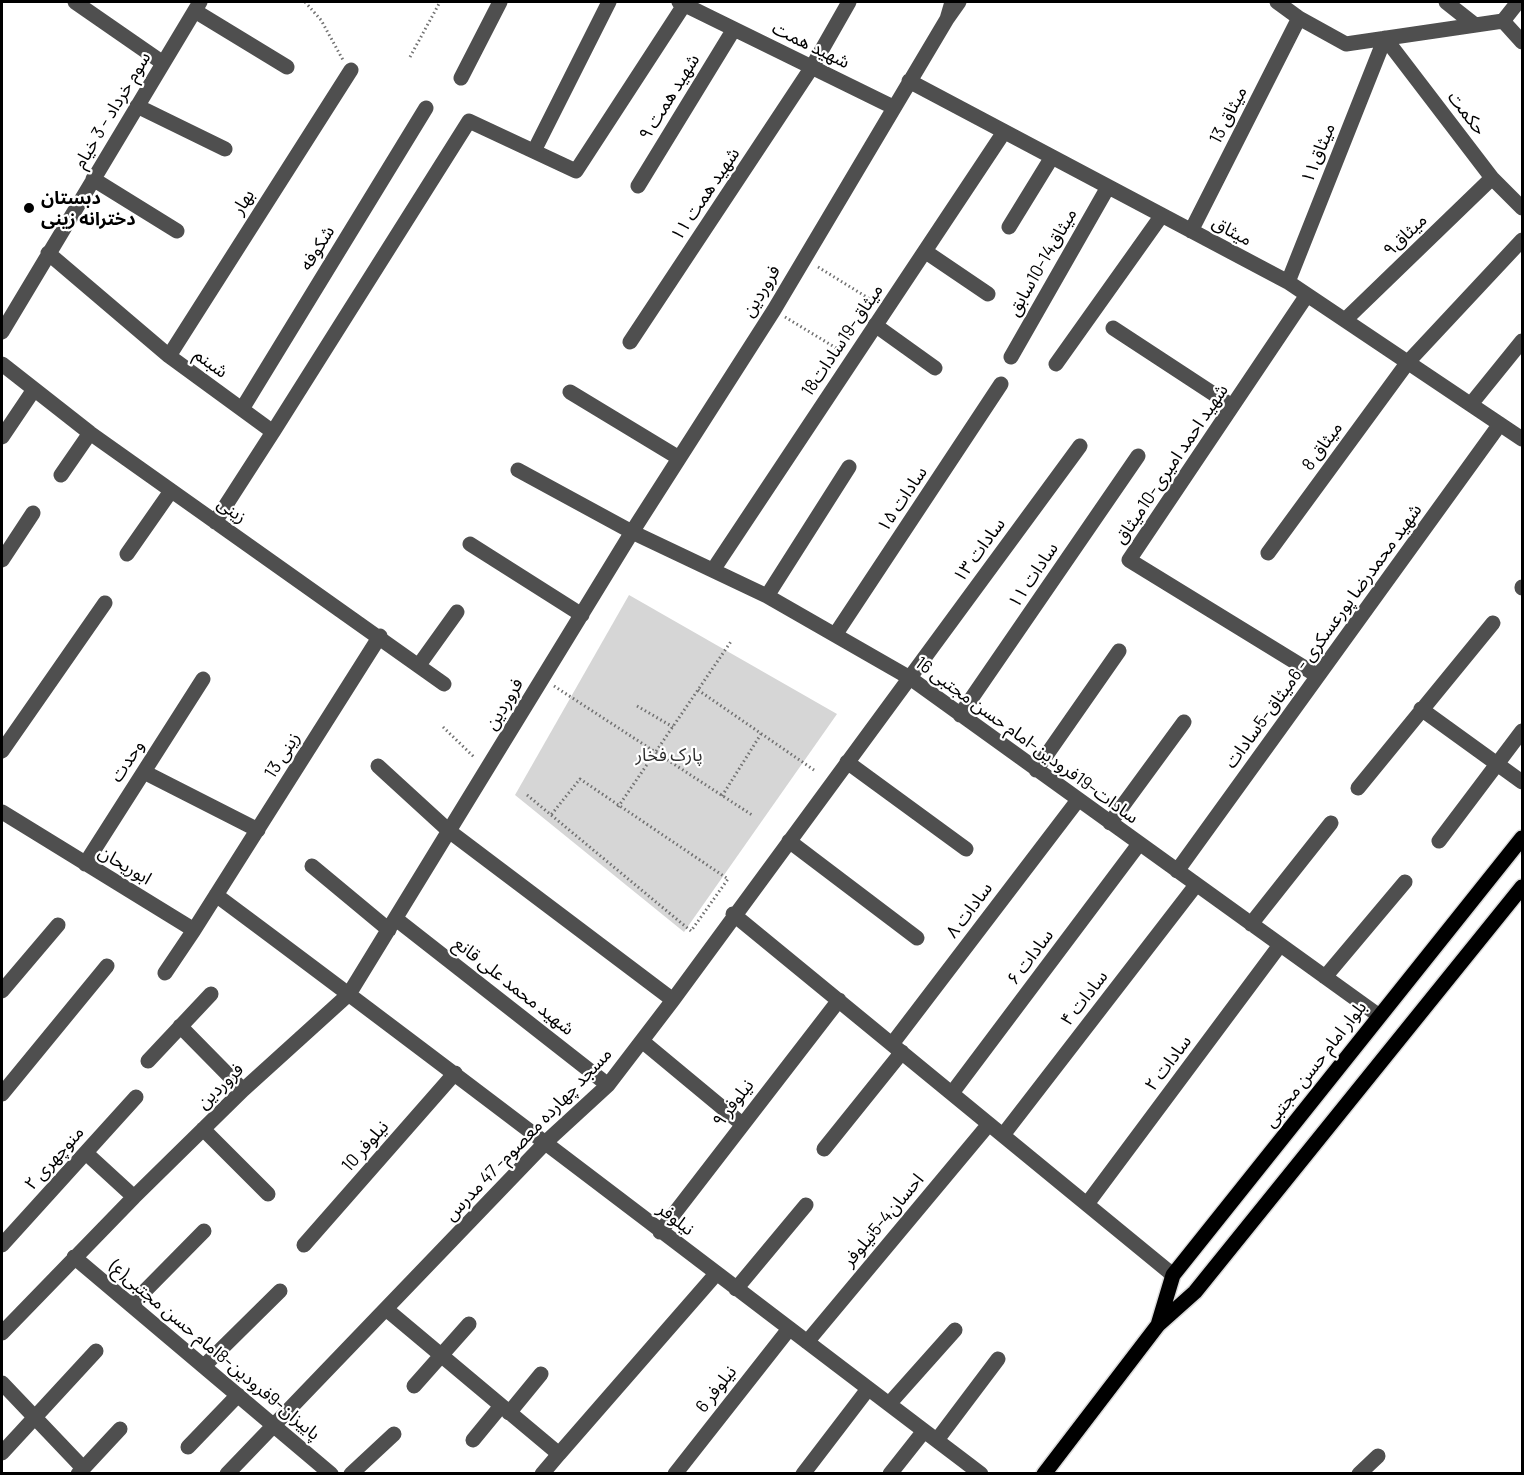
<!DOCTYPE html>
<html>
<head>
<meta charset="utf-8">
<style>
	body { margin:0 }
	#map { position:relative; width:1524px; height:1475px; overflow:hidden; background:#fff; font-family:Barlow,sans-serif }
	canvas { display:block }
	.frame { position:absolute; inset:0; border:3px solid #000; pointer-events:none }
</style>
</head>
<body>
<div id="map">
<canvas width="1524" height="1475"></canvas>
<div class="frame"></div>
</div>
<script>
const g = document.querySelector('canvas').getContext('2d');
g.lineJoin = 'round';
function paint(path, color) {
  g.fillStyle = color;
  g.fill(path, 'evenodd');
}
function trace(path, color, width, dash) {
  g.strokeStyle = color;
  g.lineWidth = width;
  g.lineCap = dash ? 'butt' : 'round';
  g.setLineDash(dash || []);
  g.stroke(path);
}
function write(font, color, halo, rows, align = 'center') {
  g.font = font + ' Barlow,"Noto Sans Arabic",sans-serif';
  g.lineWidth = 4.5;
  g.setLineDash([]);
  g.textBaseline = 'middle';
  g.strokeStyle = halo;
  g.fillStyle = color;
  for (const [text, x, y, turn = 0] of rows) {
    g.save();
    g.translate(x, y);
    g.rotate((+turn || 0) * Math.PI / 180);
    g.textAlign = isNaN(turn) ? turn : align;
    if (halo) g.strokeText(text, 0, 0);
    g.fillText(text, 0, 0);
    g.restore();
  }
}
paint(new Path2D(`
	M 629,595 L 837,714 L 684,932 L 515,795 Z`), '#d6d6d6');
const major = new Path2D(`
	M 1158,1325 L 1173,1275 L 1522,838
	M 1044,1474 L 1158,1325 L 1195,1292 L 1522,887`);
trace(major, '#dbdbdb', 18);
trace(new Path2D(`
	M 305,2 L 321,20 L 343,60
	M 410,57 L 440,2
	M 818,267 L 873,301
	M 785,317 L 841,351
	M 554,686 L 752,815
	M 698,690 L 814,770
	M 637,706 L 673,727
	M 443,727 L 475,758
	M 527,795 L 691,931 L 728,879 L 580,779 L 551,815
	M 722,796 L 761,734
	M 618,807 L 732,640`), '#717171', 3, [1.5, 3]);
trace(new Path2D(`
	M 75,2 L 163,63
	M 679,2 L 893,107
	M 952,2 L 947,19 L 959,2
	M 1277,2 L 1299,18 L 1346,44 L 1503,21 L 1522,42
	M 1446,2 L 1475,25
	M 195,11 L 287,67
	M 1503,21 L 1518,2
	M 1385,38 L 1492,178 L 1522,208
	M 461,78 L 500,2
	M 909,81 L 1288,282 L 1522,439
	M 137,106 L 225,149
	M 534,151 L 609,2
	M 93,179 L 177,231
	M 638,186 L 734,29
	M 1009,227 L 1052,157
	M 1191,231 L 1299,18
	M 926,252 L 988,294
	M 48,253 L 169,356 L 273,432 L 215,522
	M 1288,282 L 1385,38
	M 1307,295 L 1129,560 L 1318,676
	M 1345,320 L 1492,178
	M 875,325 L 935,368
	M 1113,328 L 1232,406
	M 2,332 L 200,2
	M 630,342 L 812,67 L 849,2
	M 169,356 L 351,70
	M 1011,357 L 1108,187
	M 2,364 L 90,433 L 444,684
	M 1056,364 L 1162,215
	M 570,392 L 679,458
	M 1471,404 L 1522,341
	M 242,409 L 426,108
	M 273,432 L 469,121 L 576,171 L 686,2
	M 2,437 L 33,391
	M 518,470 L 632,532 L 767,596 L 910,678 L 1378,1015
	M 61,475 L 90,433
	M 470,544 L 582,615
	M 1268,553 L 1408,362 L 1522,240
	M 127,554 L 171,491
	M 2,560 L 33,513
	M 713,570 L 1004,132
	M 1522,588 L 1522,587
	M 767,596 L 849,467
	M 835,635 L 1001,384
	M 419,665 L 457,612
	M 1421,709 L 1522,782
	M 960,715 L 1138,456
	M 2,751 L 105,603
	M 847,762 L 966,849
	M 378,766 L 449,831 L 673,1000
	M 1036,770 L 1119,651
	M 144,772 L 258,830
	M 1358,788 L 1493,623
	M 2,812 L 194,930 L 380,636
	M 1110,823 L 1184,722
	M 789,841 L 917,938
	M 1439,841 L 1522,731
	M 85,864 L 203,679
	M 312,866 L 389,930
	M 1177,871 L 1500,424
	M 216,895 C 473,1086 726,1281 981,1474
	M 733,914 L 1173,1275
	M 396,919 L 608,1085
	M 1251,924 L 1331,823
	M 165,973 L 194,930
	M 1325,977 L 1405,882
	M 2,991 L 58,925
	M 180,1026 L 243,1090
	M 642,1041 L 742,1124
	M 892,1044 L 1078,800
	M 148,1061 L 211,994
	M 952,1093 L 1139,844
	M 2,1094 L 107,966
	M 203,1129 L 268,1194
	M 1003,1135 L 1196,885
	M 824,1149 L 902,1052
	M 86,1153 L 134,1197
	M 1087,1204 L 1280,945
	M 660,1232 L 839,1000
	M 2,1245 L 136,1097
	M 304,1245 L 455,1073
	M 74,1257 L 331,1474
	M 736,1289 L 806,1205
	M 131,1305 L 204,1231
	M 386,1309 L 559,1454 L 716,1274
	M 2,1333 L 134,1197 L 243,1090 L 349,994 L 632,532 L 774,310 L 947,19
	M 807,1342 L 989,1124
	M 204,1366 L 280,1291
	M 2,1383 L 83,1468
	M 414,1386 L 469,1324
	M 889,1404 L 955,1330
	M 509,1413 L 541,1374
	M 473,1440 L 501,1406
	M 937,1440 L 998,1359
	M 188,1447 L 238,1395
	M 2,1453 L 96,1351
	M 78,1474 L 120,1429
	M 227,1474 L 547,1141 L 608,1085 L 673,1000 L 1080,446
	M 351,1474 L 394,1434
	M 542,1474 L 559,1454
	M 675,1474 L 789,1329
	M 803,1474 L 868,1389
	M 890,1474 L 924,1431
	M 1359,1474 L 1378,1456`), '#4f4f4f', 15);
trace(major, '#000', 15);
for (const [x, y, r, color] of [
	[29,208,6,"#000"]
]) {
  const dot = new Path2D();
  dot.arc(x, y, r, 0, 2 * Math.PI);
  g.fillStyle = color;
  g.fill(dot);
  trace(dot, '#fff', 2);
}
write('18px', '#000', '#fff', [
	["شهید همت",811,45,26],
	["شهید همت ۹",669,97,-58],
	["سوم خرداد - 3 خیام",112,110,-59],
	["حکمت",1467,113,52],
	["میثاق 13",1228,115,-63],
	["میثاق۱۱",1318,153,-68],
	["شهید همت ۱۱",705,194,-56],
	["بهار",243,202,-58],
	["میثاق",1232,231,28],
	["میثاق۹",1405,235,-44],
	["شکوفه",317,248,-58],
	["میثاق14-10سابق",1042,262,-60],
	["فروردین",761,291,-59],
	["18میثاق-19سادات",842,340,-56],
	["شبنم",211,363,36],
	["میثاق 8",1322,446,-54],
	["شهید احمد امیری-10میثاق",1171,464,-56],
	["سادات ۱۵",902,499,-56],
	["زینی",232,510,35],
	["سادات ۱۳",979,550,-54],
	["سادات ۱۱",1033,575,-56],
	["شهید محمدرضا پورعسکری - 6میثاق-5سادات",1323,636,-54],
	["فروردین",504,704,-59],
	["سادات-19فرودین-امام حسن مجتبی 16",1027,740,36],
	["زینی 13",282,755,-58],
	["وحدت",127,761,-57],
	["ابوریحان",125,865,31],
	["سادات ۸",969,910,-53],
	["سادات ۶",1030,957,-53],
	["شهید محمد علی قانع",514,986,38],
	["سادات ۴",1084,998,-52],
	["سادات ۲",1168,1063,-53],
	["بلوار امام حسن مجتبی",1315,1064,-52],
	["فروردین",220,1086,-44],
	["نیلوفر ۹",733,1103,-52],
	["مسجد چهارده معصوم- 47 مدرس",528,1134,-46],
	["نیلوفر 10",365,1146,-49],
	["منوچهری ۲",54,1158,-48],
	["نیلوفر",676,1219,38],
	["احسان4-5نیلوفر",883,1220,-50],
	["پاییزان-9فرودین-8امام حسن مجتبی(ع)",215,1350,40],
	["نیلوفر 6",716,1389,-52]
]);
write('bold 18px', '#000', '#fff', [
	["دبستان",41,198],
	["دخترانه زینی",41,219]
], 'left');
write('18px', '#2d2d2d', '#fff', [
	["پارک فخار",669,755]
]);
</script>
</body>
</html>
